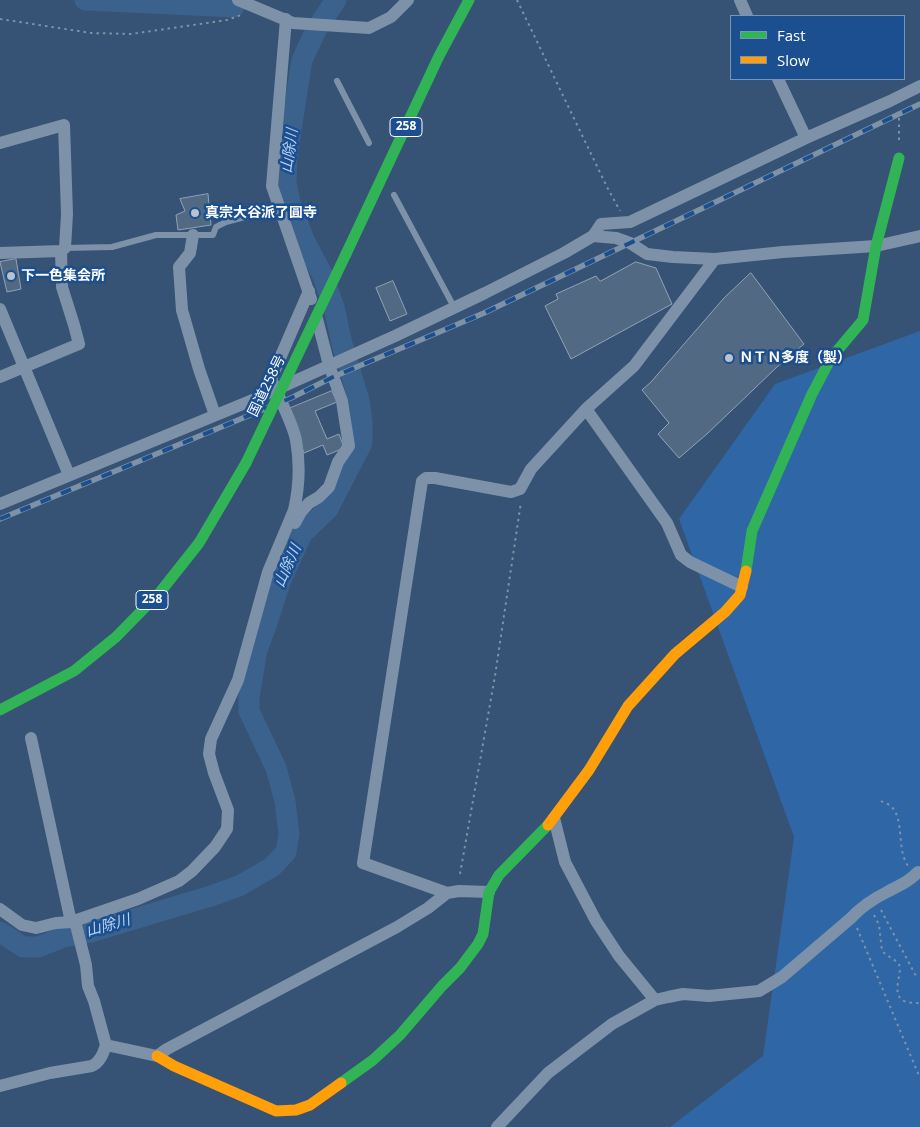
<!DOCTYPE html>
<html>
<head>
<meta charset="utf-8">
<style>
	body { margin:0 }
	#map { position:relative; width:920px; height:1127px; overflow:hidden; background:#365274; font-family:"Open Sans",sans-serif }
	canvas { display:block }
	.legend { position:absolute; left:730px; top:15px; width:175px; height:65px; box-sizing:border-box; background:#1b4f8f; border:1px solid #7695bc; margin:0; padding:6px 9px; list-style:none; font-size:15px; color:#fff }
	.legend li { display:flex; align-items:center; gap:10px; height:25px }
	.legend b { width:25px; border:1px solid #7695bc }
</style>
</head>
<body>
<div id="map">
<canvas width="920" height="1127"></canvas>
<ul class="legend">
<li><b style="height:6px;background:#30b455"></b>Fast</li>
<li><b style="height:6px;background:#ff9f0a"></b>Slow</li>
</ul>
</div>
<script>
const g = document.querySelector('canvas').getContext('2d');
g.lineJoin = 'round';
function paint(path, color) {
  g.fillStyle = color;
  g.fill(path, 'evenodd');
}
function trace(path, color, width, dash) {
  g.strokeStyle = color;
  g.lineWidth = width;
  g.lineCap = dash ? 'butt' : 'round';
  g.setLineDash(dash || []);
  g.stroke(path);
}
function write(font, color, halo, rows, align = 'center') {
  g.font = font + ' "Open Sans","Noto Sans JP",sans-serif';
  g.lineWidth = 5;
  g.setLineDash([]);
  g.textBaseline = 'middle';
  g.strokeStyle = halo;
  g.fillStyle = color;
  for (const [text, x, y, turn = 0] of rows) {
    g.save();
    g.translate(x, y);
    g.rotate((+turn || 0) * Math.PI / 180);
    g.textAlign = isNaN(turn) ? turn : align;
    if (halo) g.strokeText(text, 0, 0);
    g.fillText(text, 0, 0);
    g.restore();
  }
}
paint(new Path2D(`
	M 920,331 L 920,1127 L 670,1127 L 763,1056 L 794,837 L 679,519 L 775,384 Z`), '#2f66a5');
trace(new Path2D(`
	M 85,0 L 234,7
	M 0,932 L 23,947 L 38,947 L 64,937 L 91,932 L 211,896 L 239,886 L 272,867 L 286,852 L 289,834 L 285,801 L 276,768 L 249,711 L 249,698 L 257,650 L 267,623 L 280,582 L 302,534 L 328,509 L 362,443 L 362,422 L 359,400 L 342,344 L 334,307 L 322,274 L 304,240 L 290,202 L 286,183 L 287,155 L 302,60 L 317,28 L 336,0`), '#3b618d', 21);
const building = new Path2D(`
	M 208,194 L 211,225 L 178,230 L 176,215 L 185,211 L 180,199 Z
	M 16,259 L 21,289 L 7,292 L 0,262 Z
	M 636,262 L 656,268 L 672,304 L 571,359 L 545,306 L 558,299 L 556,294 L 596,276 L 600,281 Z
	M 751,273 L 804,344 L 777,367 L 708,433 L 679,458 L 658,434 L 669,423 L 642,390 L 651,382 L 724,298 Z
	M 393,281 L 407,314 L 390,321 L 376,288 Z
	M 332,391 L 337,402 L 315,411 L 327,439 L 339,434 L 344,448 L 327,455 L 323,445 L 304,453 L 286,410 Z`);
paint(building, '#526984');
trace(building, '#92a2b6', 1);
trace(new Path2D(`
	M 517,0 L 607,187 L 620,211
	M 0,19 L 91,33 L 131,34 L 207,23 L 227,20 L 241,15
	M 897,112 L 899,115 L 899,144
	M 881,801 C 884,803 889,804 891,806 C 905,820 896,848 908,866
	M 460,874 L 495,676 L 521,502
	M 881,910 L 917,978
	M 874,915 L 879,925 L 882,951 C 887,956 894,959 898,963 C 905,971 889,993 904,1001 C 908,1003 915,1003 920,1003
	M 857,928 L 920,1078`), '#7d92a8', 2, [2.5, 4]);
trace(new Path2D(`
	M 337,81 L 369,143
	M 394,195 L 454,307
	M 65,248 L 112,247 L 156,235 L 213,235 L 216,227 L 226,222 L 279,208`), '#7d92a8', 6);
trace(new Path2D(`
	M 238,0 L 293,23 L 369,28 L 391,17 L 408,0
	M 740,0 L 747,16
	M 286,19 L 272,186 L 311,299
	M 778,79 L 806,138
	M 0,143 L 64,125 L 67,214 L 65,248 L 61,251 L 0,253
	M 193,235 L 190,253 L 179,267 L 182,310 L 199,369 L 215,415
	M 593,236 L 616,238 L 630,243 L 647,254 L 673,257 L 715,259 L 783,252 L 876,246 L 920,236
	M 0,309 L 69,475
	M 0,377 L 79,344 L 74,325 L 62,287 L 61,251
	M 586,409 L 667,523 L 681,555 L 690,562 L 742,587
	M 0,504 L 255,399 L 395,336 L 485,293 L 564,253 L 593,236 L 601,224 L 630,222 L 806,138 L 890,101 L 920,86
	M 295,523 L 301,512 L 309,503 L 319,497 L 329,487 L 338,462 L 349,446 L 342,401 L 329,365 L 317,319
	M 31,738 L 71,922
	M 554,818 L 565,862 L 596,921 L 619,956 L 655,1000
	M 447,893 L 363,863 L 422,481 L 426,478 L 435,478 L 511,492 L 520,489 L 531,469 L 586,409 L 634,366 L 715,259
	M 0,909 L 22,925 L 36,928 L 56,923 L 71,922 L 138,899 L 179,881 L 192,871 L 215,847 L 227,829 L 228,810 L 214,773 L 209,754 L 211,739 L 238,680 L 268,572 L 294,510 C 299,488 300,462 296,440 C 293,424 278,395 271,379 L 309,291
	M 106,1045 L 157,1056 L 167,1049 L 397,927 L 428,908 L 447,893 L 459,891 L 489,892
	M 0,1086 L 50,1073 L 92,1066 C 100,1062 103,1054 106,1045 L 94,1001 L 88,986 L 86,965 L 75,921
	M 497,1127 L 548,1073 L 612,1024 L 655,1000 L 668,997 L 683,994 L 709,996 L 759,991 L 782,977 L 851,918 C 861,907 873,899 887,892 C 900,885 907,883 918,872`), '#7d92a8', 12);
trace(new Path2D(`
	M 346,254 L 439,56 L 469,0
	M 746,571 L 752,531 L 812,394 L 831,358 L 863,320 L 876,246 L 899,158
	M 0,710 L 74,671 L 116,637 L 161,591 L 199,543 L 246,463
	M 341,1083 L 373,1060 L 400,1035 L 442,986 L 460,968 L 478,944 L 483,934 L 489,892 L 499,875 L 548,825`), '#30b455', 11);
trace(new Path2D(`
	M 548,825 L 589,770 L 628,706 L 675,654 L 725,612 L 740,595 L 746,571
	M 157,1056 L 174,1066 L 276,1111 L 296,1110 L 310,1105 L 341,1083`), '#ff9f0a', 11);
const rail = new Path2D(`
	M 0,519 L 291,398 L 333,377 L 484,313 L 920,104`);
trace(rail, '#7e92a7', 5.5);
trace(rail, '#1b4f8f', 4, [11]);
trace(new Path2D(`
	M 246,463 L 346,254`), '#30b455', 11);
for (const [x, y, r, color] of [
	[195,213,5,"#b9c2ce"],
	[11,276,5,"#b9c2ce"],
	[729,358,5,"#b9c2ce"]
]) {
  const dot = new Path2D();
  dot.arc(x, y, r, 0, 2 * Math.PI);
  g.fillStyle = color;
  g.fill(dot);
  trace(dot, '#1b4f8f', 2);
}
for (const [x, y, w] of [
	[406,127,32],
	[152,600,32]
]) {
  const box = new Path2D();
  box.roundRect(x - w / 2, y - 9.5, w, 19, 4);
  g.fillStyle = '#1b4f8f';
  g.fill(box);
  trace(box, '#fff', 1);
}
write('bold 12px', '#fff', null, [
	["258",406,127],
	["258",152,600]
]);
write('bold 14px', '#fff', '#1b4f8f', [
	["真宗大谷派了圓寺",205,213],
	["下一色集会所",21,276],
	["ＮＴＮ多度（製）",739,358]
], 'left');
write('14px', '#fff', '#1b4f8f', [
	["国道258号",267,386,-64]
]);
write('italic 15px', '#b5d3f5', '#1b4f8f', [
	["山除川",290,151,-82],
	["山除川",288,566,-66],
	["山除川",108,926,-16]
]);
</script>
</body>
</html>
